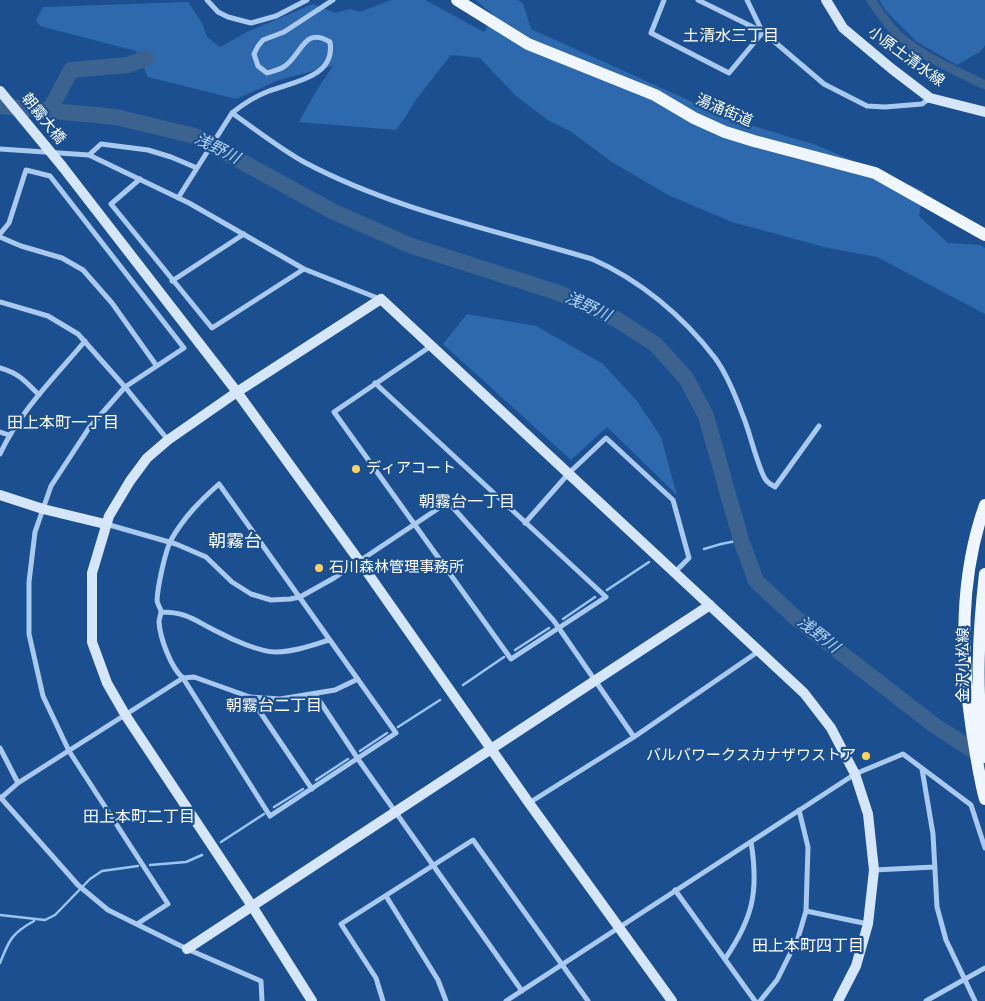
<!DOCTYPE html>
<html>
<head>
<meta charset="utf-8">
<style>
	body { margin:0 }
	canvas { display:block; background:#1b4f8f }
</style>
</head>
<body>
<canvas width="985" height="1001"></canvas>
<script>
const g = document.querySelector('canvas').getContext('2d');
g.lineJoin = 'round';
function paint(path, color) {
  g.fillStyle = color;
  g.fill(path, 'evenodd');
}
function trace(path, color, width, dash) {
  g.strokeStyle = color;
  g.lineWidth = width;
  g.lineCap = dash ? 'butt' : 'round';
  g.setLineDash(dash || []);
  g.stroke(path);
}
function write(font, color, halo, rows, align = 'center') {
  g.font = font + ' Arial,"Noto Sans JP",sans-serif';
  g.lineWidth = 4.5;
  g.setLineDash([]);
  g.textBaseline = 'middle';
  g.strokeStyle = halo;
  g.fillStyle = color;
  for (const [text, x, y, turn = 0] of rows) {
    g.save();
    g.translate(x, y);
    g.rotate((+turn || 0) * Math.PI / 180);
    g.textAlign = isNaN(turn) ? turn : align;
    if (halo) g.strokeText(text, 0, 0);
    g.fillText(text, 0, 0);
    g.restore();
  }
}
paint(new Path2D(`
	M 391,0 L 425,0 L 484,32 L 494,15 L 475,0 L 517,0 L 523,3 L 531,29 L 730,119 L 816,145 L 924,191 L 919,216 L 948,243 L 980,245 L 985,248 L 985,314 L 877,257 L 828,248 L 732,222 L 668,195 L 612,162 L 570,131 L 549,121 L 516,96 L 480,58 L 451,55 L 415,101 L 406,116 L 396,130 L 299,122 L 318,88 L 333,66 L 279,80 L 236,99 L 148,77 L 136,51 L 40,26 L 36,20 L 43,7 L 188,2 L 202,23 L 207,37 L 220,47 L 247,32 L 313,4 L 335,13 L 350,9 L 360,12 Z
	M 879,0 L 985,0 L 985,45 L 981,51 L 957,65 L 917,42 L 886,11 Z
	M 467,314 L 536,326 L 603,364 L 637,401 L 661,437 L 677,495 L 607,427 L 571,460 L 443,344 Z`), '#2e69ad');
trace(new Path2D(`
	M 704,549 L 721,544 L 741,540
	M 607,590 L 649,562
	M 563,619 L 595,597
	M 515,650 L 549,628
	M 463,685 L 504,657
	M 398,727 L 440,700
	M 360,751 L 387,733
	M 316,780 L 348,759
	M 274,807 L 303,789
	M 221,842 L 264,814
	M 150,865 L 186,862 L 202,855
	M 0,915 L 45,920 L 55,915 L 90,879 L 102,871 L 138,866
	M 0,963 C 9,940 12,933 34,921`), '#9cc4f0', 2.5);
trace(new Path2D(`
	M 871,0 C 879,12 887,24 897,34 C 922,57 955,70 985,85`), '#3c6290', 9);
trace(new Path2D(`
	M 0,106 L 116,117 L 195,136 L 332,211 L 409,245 L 559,293 L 616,319 L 655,344 L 686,378 L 706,416 L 741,540 L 756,581 L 797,619 L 934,725 L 985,758
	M 49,111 L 71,70 L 128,65 L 146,58`), '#3c6290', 16);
trace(new Path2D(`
	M 207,0 L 218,12 L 228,17 L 251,23 L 276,16 L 307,0
	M 664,0 L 651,33 L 729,73 L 763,32
	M 698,0 L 763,32 L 824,84 L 867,106 L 885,107 L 922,104 L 930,98
	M 747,0 L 762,31
	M 232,113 C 255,129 279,148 304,162 C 394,210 495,230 592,259 C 640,280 683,316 715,358 C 727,374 736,397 743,416 C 749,429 759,472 766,480 C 768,483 772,485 775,487 L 819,426
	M 0,149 L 89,155 L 189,203 L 304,269 L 380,299
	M 89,155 L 101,144 L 148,150 L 171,157 L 197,168
	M 140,179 L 111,204 L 212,328 L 304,269
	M 178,198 L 232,113 C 243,104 256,96 269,91 C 293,82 336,77 330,42 C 304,26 302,54 285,66 C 280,70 273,71 267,73 L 258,66 L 254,54 L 258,46 L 263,40 L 284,32 L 333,0
	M 0,234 L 9,223 L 26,170 L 50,176 L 184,348 L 125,387 L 89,428 L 51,486 L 35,532 L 29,582 L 29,634 L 43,696 L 69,751 L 168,904 L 137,924
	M 0,237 L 21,246 L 62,258 L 83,270 L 112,303 L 156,365
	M 172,281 L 244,234
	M 0,302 L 48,316 L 78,334 L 125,387 L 168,440
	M 0,368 C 20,374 24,380 39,395
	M 375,383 L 606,597 L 511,659 L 334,412 L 431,346
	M 0,432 L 9,435
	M 0,454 C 20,411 55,377 85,341
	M 219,484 L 396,733 L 270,816 L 183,678 C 171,668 160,638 159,622 C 159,619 161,615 161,611 C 160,607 157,604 157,600 C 158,585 165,552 171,540 C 184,517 200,501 219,484 Z
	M 525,523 L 569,473 L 606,438 L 673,500 L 689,558 L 675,572
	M 106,524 L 176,544 L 206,557 L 232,582 L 251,594 L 271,600 L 290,599 L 300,597 L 334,578 L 448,502 L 554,621 L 634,737
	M 161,612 C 188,612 195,621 218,632 C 233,640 260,652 276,652 C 294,652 313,645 329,640
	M 315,694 L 358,759 L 522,991
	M 250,697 L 312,789
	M 0,748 L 18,783
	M 922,769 L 933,834 L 937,907 L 946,940 L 975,1001
	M 0,797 L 78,885 L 108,910 L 187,949 L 261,981 L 262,1001
	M 1,798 L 18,783 L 183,678 L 194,677 L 250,697 L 280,699 L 335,690 L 358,679
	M 529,803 L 634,737 L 759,651
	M 874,870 L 935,867
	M 675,890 L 755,1001
	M 386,896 L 438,980 L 446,1001
	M 806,911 L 868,924
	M 725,959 C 753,918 759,891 751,842
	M 383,1001 L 376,978 L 341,924 L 473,840 L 588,1001
	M 506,1001 L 855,774 L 903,754 L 971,805 L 985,848
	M 760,1001 L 777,980 L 798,938 L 806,911 L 808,847 L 799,810
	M 926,1001 L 985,968`), '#a9c9ee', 5);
trace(new Path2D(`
	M 826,0 L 843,28 L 892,69 L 930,98 L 985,112
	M 62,166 L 237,392 L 168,440 L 147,458 L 130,481 L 109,516 L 92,573 L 92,642 L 107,683 L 126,716 L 252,906 L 312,1001
	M 0,495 L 43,509 L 105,524
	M 187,949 L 710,605
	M 672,1001 L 529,803 L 360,562 L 237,392 L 381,299 L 804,693 L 831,728 L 855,774 L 868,814 L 874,870 L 868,924 L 856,966 L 838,1001`), '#d6e6fa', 10);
trace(new Path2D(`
	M 457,0 L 528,44 L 655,95 L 694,118 L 725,132 L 754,141 L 875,173 L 985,235
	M 985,505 C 959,578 961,656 972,731 C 976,754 979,777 985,799
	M 985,574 C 978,635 975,696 985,757`), '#f0f6ff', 12);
trace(new Path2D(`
	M 0,91 L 62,166`), '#d6e6fa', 10);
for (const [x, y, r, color] of [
	[356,469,5,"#ffd166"],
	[319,568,5,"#ffd166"],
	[866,756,5,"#ffd166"]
]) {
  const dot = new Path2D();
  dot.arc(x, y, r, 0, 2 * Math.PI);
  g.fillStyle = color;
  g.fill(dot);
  trace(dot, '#1b4f8f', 2);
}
write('15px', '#fff', '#1b4f8f', [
	["小原土清水線",906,57,36],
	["湯涌街道",724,111,23],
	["朝霧大橋",43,119,51],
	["金沢小松線",964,665,-90]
]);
write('15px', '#fff', '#1b4f8f', [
	["ディアコート",366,469],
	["石川森林管理事務所",329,568],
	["バルバワークスカナザワストア",856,756,"right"]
], 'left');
write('16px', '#fff', '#1b4f8f', [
	["土清水三丁目",731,37],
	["田上本町一丁目",63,424],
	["朝霧台一丁目",467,503],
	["朝霧台二丁目",274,707],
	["田上本町二丁目",139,818],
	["田上本町四丁目",808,947]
]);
write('italic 16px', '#b5d3f5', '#1b4f8f', [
	["浅野川",217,149,27],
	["浅野川",588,307,25],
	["浅野川",818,635,38]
]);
write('18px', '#fff', '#1b4f8f', [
	["朝霧台",235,542]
]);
</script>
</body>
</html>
